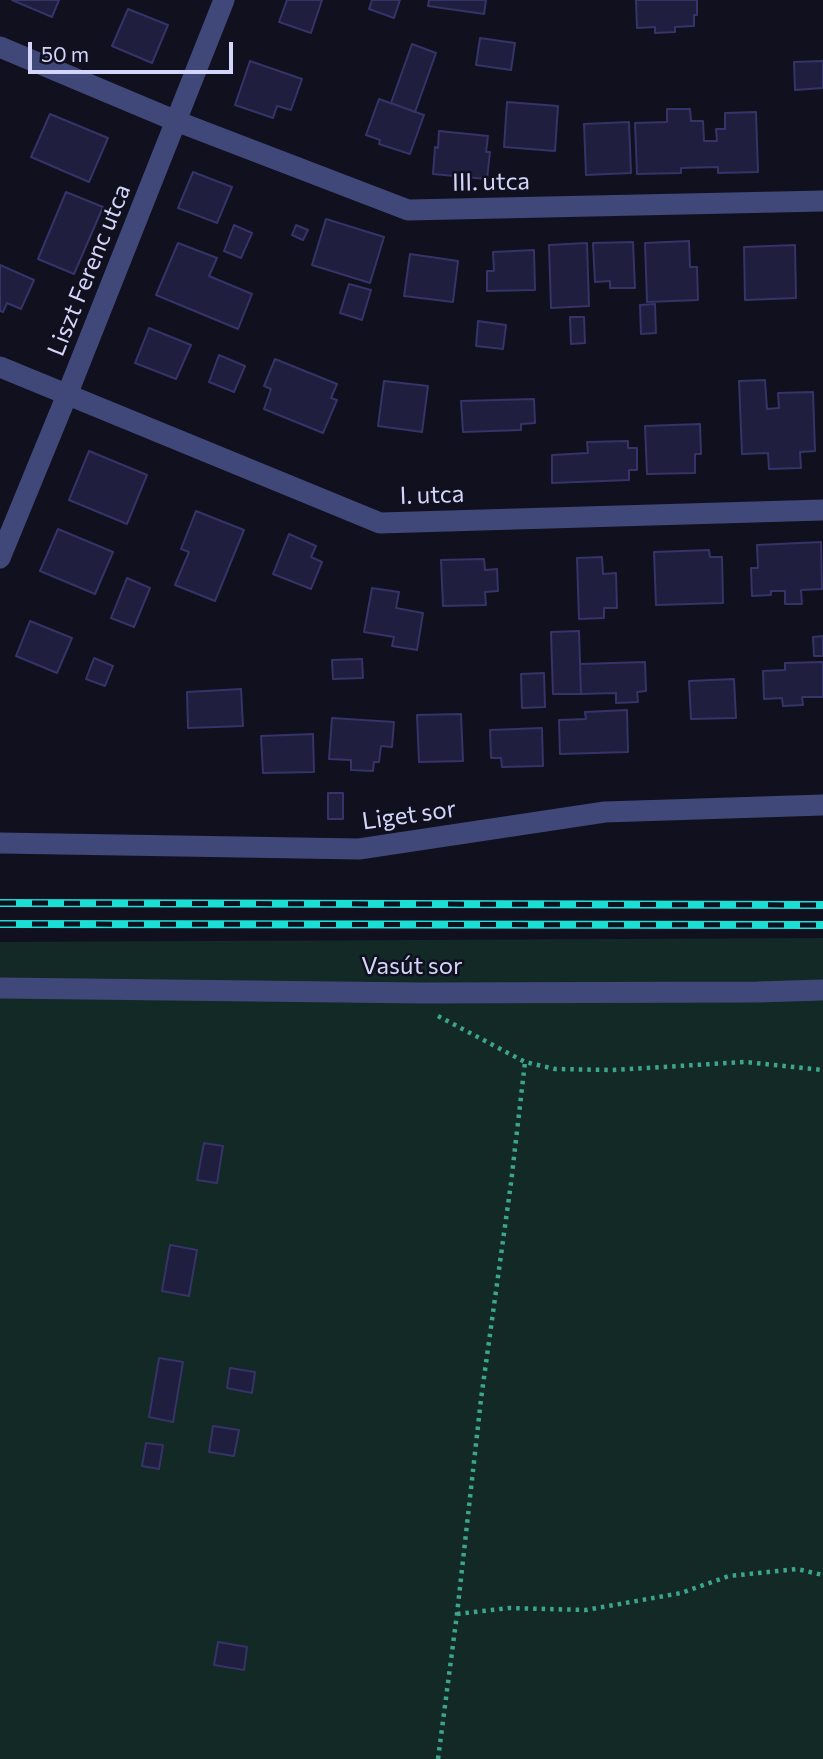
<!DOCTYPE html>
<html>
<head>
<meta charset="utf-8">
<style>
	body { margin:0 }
	#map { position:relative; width:823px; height:1759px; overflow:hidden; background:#10101f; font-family:Commissioner,sans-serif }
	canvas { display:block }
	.scale { position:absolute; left:28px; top:42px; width:205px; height:32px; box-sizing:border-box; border:4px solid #d3d5fa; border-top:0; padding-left:9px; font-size:21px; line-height:24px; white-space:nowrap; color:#d3d5fa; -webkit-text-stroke:5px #10101f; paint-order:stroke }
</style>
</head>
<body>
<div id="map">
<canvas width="823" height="1759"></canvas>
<div class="scale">50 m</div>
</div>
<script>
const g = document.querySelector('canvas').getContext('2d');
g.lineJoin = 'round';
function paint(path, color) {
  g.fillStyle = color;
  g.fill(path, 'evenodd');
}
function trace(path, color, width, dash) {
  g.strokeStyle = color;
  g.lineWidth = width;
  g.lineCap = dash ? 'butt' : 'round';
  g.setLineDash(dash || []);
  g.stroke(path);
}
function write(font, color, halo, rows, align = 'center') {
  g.font = font + ' Commissioner,sans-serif';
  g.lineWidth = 5;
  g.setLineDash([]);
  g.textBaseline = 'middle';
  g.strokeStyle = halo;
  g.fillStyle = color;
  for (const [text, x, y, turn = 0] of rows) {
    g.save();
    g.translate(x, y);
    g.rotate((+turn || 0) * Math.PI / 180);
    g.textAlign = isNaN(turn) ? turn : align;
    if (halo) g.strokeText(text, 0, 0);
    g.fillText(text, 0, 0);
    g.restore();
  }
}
paint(new Path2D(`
	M 823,938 L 823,1759 L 0,1759 L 0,942 Z`), '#132925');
const building = new Path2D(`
	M 12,0 L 59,0 L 52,17 Z
	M 287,0 L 322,0 L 311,33 L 279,22 Z
	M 372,0 L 400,0 L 394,18 L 369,9 Z
	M 429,0 L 486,0 L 484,14 L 428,6 Z
	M 636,0 L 697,0 L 697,15 L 694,15 L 694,26 L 675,27 L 675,32 L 655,33 L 655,27 L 637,28 Z
	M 128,9 L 168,25 L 152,63 L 112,46 Z
	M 480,38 L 515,43 L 511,70 L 476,65 Z
	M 412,44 L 436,53 L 415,112 L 391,103 Z
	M 250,61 L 302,79 L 291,110 L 277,106 L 273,118 L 235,105 Z
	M 823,61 L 823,88 L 795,90 L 794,62 Z
	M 379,99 L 424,115 L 410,154 L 379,144 L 380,140 L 366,135 Z
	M 507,102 L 558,106 L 555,151 L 504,147 Z
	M 667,109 L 690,109 L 691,121 L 703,121 L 704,141 L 717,141 L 716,129 L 725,129 L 725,113 L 756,112 L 758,172 L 718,173 L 718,167 L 681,168 L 681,173 L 637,174 L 635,123 L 667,122 Z
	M 50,114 L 108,138 L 89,182 L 31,157 Z
	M 629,122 L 631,173 L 586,175 L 584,124 Z
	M 439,131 L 488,136 L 486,152 L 490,152 L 487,179 L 433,174 L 435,147 L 438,148 Z
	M 193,172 L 232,187 L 217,223 L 178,208 Z
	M 66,192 L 103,207 L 74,274 L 38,259 Z
	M 326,219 L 384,237 L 370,283 L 312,265 Z
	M 234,225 L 252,233 L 241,258 L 224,251 Z
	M 296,225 L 308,230 L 303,240 L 292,235 Z
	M 689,241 L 690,267 L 697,267 L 698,300 L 647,302 L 645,243 Z
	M 633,242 L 635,288 L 610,288 L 610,281 L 595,282 L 593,243 Z
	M 178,243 L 217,258 L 209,276 L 252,294 L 238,329 L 156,295 Z
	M 587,243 L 589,306 L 551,308 L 549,245 Z
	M 795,245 L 796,298 L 745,300 L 744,247 Z
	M 534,250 L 535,290 L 487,291 L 487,271 L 494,271 L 493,252 Z
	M 410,254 L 458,261 L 453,302 L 404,296 Z
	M 0,265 L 34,280 L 21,309 L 7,303 L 3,312 L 0,311 Z
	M 349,284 L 371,290 L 362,320 L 340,313 Z
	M 655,304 L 656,333 L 641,334 L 640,305 Z
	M 570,317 L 584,317 L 585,343 L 571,344 Z
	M 478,321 L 506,325 L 503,349 L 476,346 Z
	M 149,328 L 191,345 L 176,379 L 135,363 Z
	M 219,355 L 245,366 L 234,392 L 209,382 Z
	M 275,359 L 337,384 L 331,398 L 337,400 L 323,433 L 264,409 L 271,389 L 264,386 Z
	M 765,380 L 767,409 L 779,408 L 778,393 L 813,392 L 815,451 L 800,452 L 801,468 L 769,469 L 768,453 L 742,454 L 739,381 Z
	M 384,381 L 428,386 L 422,432 L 378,426 Z
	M 534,399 L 535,423 L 521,424 L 521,430 L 463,432 L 461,401 Z
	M 700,424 L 701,454 L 695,454 L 695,473 L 647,474 L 645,426 Z
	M 628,441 L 628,448 L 637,448 L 637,470 L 629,470 L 629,480 L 552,483 L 552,455 L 588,453 L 587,442 Z
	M 89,451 L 147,475 L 127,524 L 69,500 Z
	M 196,511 L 244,530 L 215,601 L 175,585 L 189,552 L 181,549 Z
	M 58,529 L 113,552 L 95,594 L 40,571 Z
	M 289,534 L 316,546 L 311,557 L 322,562 L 311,589 L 273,574 Z
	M 821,542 L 822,589 L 801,590 L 802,604 L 785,604 L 785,591 L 771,591 L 771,595 L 752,596 L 751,568 L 758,568 L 757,545 Z
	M 709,550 L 710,557 L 722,557 L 723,603 L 656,605 L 654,552 Z
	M 602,557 L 603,574 L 616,573 L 617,608 L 604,608 L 604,618 L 579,619 L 577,558 Z
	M 484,559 L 485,570 L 497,569 L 498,591 L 485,592 L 486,605 L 443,606 L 441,560 Z
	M 127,578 L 150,588 L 134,627 L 111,618 Z
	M 372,588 L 399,592 L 396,608 L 423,613 L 417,650 L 392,646 L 394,637 L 364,632 Z
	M 30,621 L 72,638 L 57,673 L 16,656 Z
	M 579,631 L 581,694 L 553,694 L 551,632 Z
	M 823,636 L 823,656 L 814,656 L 813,637 Z
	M 94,658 L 113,666 L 105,686 L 86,679 Z
	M 362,659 L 363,678 L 333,679 L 332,660 Z
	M 645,662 L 646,691 L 637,692 L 638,702 L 616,703 L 616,693 L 581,694 L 580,664 Z
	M 823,662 L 823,697 L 802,697 L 803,705 L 783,706 L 782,698 L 764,699 L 763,671 L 785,670 L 785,663 Z
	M 544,673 L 545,707 L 522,708 L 521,674 Z
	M 734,679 L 736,718 L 691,719 L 689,681 Z
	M 241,689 L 243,726 L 188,728 L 187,692 Z
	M 627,710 L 628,752 L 560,754 L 559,720 L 586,719 L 585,712 Z
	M 461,714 L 463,761 L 419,762 L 417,715 Z
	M 332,718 L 394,722 L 392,747 L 381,746 L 379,762 L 374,762 L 373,771 L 351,770 L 351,760 L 329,759 Z
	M 542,728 L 543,766 L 502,767 L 501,758 L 491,758 L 490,730 Z
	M 313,734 L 314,772 L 263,773 L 261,736 Z
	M 328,793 L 343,793 L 343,819 L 328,819 Z
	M 204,1143 L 223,1146 L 217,1183 L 197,1180 Z
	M 170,1245 L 197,1250 L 189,1296 L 162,1291 Z
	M 159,1358 L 183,1362 L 173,1422 L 149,1417 Z
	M 230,1368 L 255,1372 L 252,1393 L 227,1388 Z
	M 213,1426 L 239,1430 L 234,1456 L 209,1452 Z
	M 146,1443 L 163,1445 L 159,1469 L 142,1466 Z
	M 218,1642 L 247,1647 L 244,1670 L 214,1665 Z`);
paint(building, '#1f1e3e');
trace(building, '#353367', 2);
trace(new Path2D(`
	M 438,1016 L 525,1062 L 555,1069 L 612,1070 L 745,1062 L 823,1070
	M 457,1614 L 509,1608 L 586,1610 L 681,1593 L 729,1576 L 797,1569 L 823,1575
	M 438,1759 L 457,1614 L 481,1399 L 511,1183 L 525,1062`), '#3ca58e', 4.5, [3.5, 5]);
trace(new Path2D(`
	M 0,47 L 176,121 L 408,210 L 823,201
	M 0,367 L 380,523 L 823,510
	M 0,558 L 67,395 L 224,0
	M 0,843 L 359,849 L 605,812 L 823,805
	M 0,988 L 422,993 L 757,992 L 823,990`), '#404779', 21);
const rail = new Path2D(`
	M 0,903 L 823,905
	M 0,924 L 823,925`);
trace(rail, '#1bded4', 8);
trace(rail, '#10101f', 5, [16]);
write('24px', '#d3d5fa', '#10101f', [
	["III. utca",491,182,-1],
	["Liszt Ferenc utca",89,270,-68],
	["I. utca",432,495,-2],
	["Liget sor",409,815,-8],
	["Vasút sor",412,966]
]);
</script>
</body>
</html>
